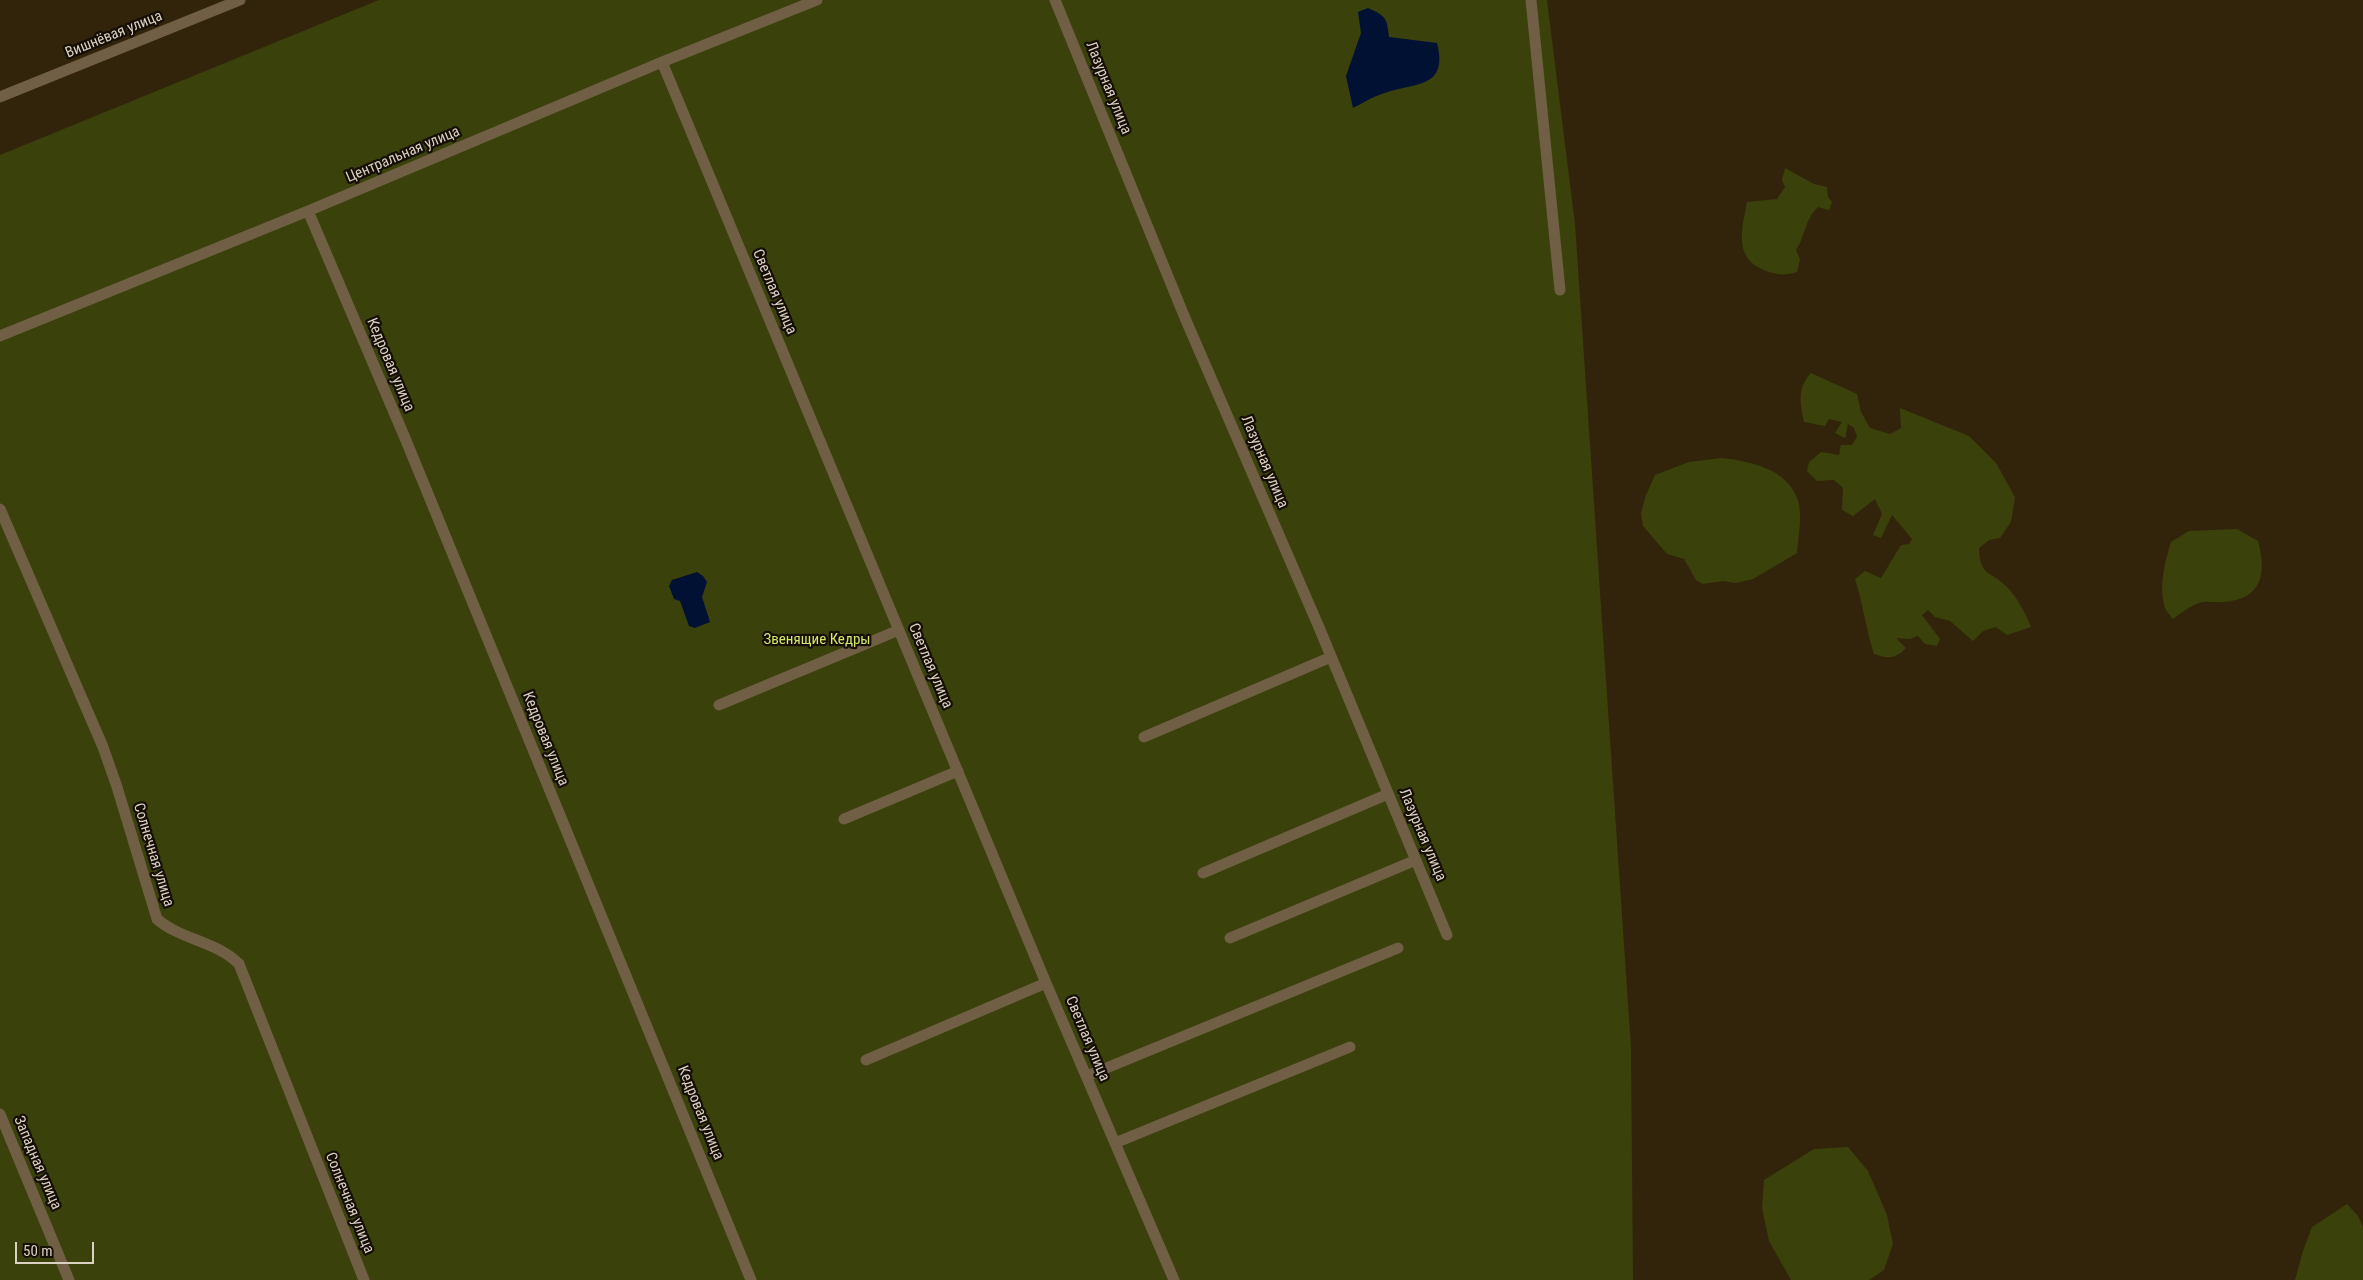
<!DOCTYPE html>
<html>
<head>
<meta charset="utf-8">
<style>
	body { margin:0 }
	#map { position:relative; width:2363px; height:1280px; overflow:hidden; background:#32240a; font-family:"Roboto Condensed",sans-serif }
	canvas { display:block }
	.scale { position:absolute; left:15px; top:1242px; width:79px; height:22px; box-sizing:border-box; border:2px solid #dbd1c3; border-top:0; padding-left:6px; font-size:15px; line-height:18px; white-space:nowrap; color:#dbd1c3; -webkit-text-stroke:4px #150e05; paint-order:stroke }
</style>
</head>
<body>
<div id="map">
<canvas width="2363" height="1280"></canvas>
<div class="scale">50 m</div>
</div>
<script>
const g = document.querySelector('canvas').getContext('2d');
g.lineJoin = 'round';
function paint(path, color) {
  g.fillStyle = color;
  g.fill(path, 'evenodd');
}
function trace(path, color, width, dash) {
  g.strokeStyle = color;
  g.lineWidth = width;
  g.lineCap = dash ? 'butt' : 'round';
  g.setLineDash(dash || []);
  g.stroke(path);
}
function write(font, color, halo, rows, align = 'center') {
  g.font = font + ' "Roboto Condensed",sans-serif';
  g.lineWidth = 4.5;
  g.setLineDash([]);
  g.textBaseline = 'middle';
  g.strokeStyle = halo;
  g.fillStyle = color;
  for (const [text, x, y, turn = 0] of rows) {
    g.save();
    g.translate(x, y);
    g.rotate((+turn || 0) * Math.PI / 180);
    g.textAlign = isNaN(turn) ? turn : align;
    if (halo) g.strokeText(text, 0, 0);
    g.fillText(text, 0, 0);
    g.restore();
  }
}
paint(new Path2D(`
	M 379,0 L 1547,0 L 1575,224 L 1631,1047 L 1633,1280 L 0,1280 L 0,155 Z
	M 1785,168 L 1814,184 L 1827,187 L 1828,197 L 1832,202 L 1829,210 L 1818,207 C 1805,219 1805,237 1796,250 L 1800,259 L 1797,272 C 1784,276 1777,275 1764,270 C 1733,258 1742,228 1747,202 L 1777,199 L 1785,187 L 1782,180 Z
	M 1811,373 L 1857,394 L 1861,412 L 1870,428 L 1890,434 L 1901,428 L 1900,408 L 1969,436 L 1996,463 L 2015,497 L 2011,522 L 2000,538 L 1989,540 L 1979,548 C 1980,577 1990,570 2007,587 C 2017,597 2026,614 2031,627 L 2007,635 L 1996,627 L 1983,631 L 1973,641 L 1950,621 L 1935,617 L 1928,610 L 1922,615 L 1940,639 L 1937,646 L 1925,644 L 1918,636 L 1910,639 L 1896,638 L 1906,648 C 1896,659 1887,659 1874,654 C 1866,629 1863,604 1855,579 L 1865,571 L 1881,578 L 1901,545 L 1909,544 L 1912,539 L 1892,515 L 1881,538 L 1873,535 L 1882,514 L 1875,499 L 1853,516 L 1842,510 L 1843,488 L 1834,480 L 1817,481 L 1807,471 L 1809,462 L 1821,452 L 1839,455 L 1841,445 L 1852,445 L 1857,437 L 1854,428 L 1848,424 L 1845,438 L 1835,433 L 1842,422 L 1829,419 L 1825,426 L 1804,422 C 1800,402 1797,388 1811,373 Z
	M 1721,458 C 1749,461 1787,468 1798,500 C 1803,516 1798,537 1797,553 L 1753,579 L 1736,583 L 1723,581 L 1703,584 L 1696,580 L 1684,559 L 1667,554 L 1643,526 L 1641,513 L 1646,495 L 1655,475 L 1689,462 Z
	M 2237,529 L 2258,541 C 2267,573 2262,600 2223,602 C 2215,603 2206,600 2199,603 C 2190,606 2181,613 2173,619 C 2170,615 2165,610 2164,605 C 2159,585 2165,561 2171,542 L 2189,531 Z
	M 1848,1147 L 1868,1171 L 1887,1215 L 1893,1244 L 1884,1270 L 1869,1280 L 1791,1280 L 1769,1241 L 1762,1208 L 1764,1180 L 1814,1149 Z
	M 2347,1204 L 2358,1216 L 2363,1227 L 2363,1280 L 2295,1280 L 2303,1251 L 2312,1227 Z`), '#3a410b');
paint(new Path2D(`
	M 1368,8 C 1386,16 1387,18 1389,37 L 1437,43 C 1449,90 1413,82 1382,94 C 1372,97 1363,103 1353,108 L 1346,76 L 1361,33 L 1358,12 Z
	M 697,572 L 703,576 L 707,582 L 702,597 L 710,622 L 695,628 L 689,626 L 680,601 L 674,599 L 669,586 L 672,580 Z`), '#013');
trace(new Path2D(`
	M 1055,0 L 1185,318 L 1318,625 L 1447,935
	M 1531,0 L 1560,290
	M 662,62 L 1046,983 L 1174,1280
	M 0,97 L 240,0
	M 308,211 L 405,438 L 751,1280
	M 0,336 L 308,211 L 662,62 L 817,0
	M 0,509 L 103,747 L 117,787 L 157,919 C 181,940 216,941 239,964 L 364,1280
	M 719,705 L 899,630
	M 1144,737 L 1331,657
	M 844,819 L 958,771
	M 1203,873 L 1388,794
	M 1230,938 L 1416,860
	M 866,1060 L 1046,983
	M 1087,1076 L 1398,948
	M 0,1114 L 69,1280
	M 1115,1143 L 1350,1047`), '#705f45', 11);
write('15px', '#dbd1c3', '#150e05', [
	["Вишнёвая улица",114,35,-22],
	["Лазурная улица",1108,88,68],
	["Центральная улица",403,155,-23],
	["Светлая улица",774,292,67],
	["Кедровая улица",390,365,67],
	["Лазурная улица",1264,462,67],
	["Светлая улица",930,666,67],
	["Кедровая улица",545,739,68],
	["Лазурная улица",1422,835,67],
	["Солнечная улица",153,855,73],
	["Светлая улица",1087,1039,67],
	["Кедровая улица",700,1113,68],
	["Западная улица",37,1163,67],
	["Солнечная улица",349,1203,68]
]);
write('15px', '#d3e769', '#150e05', [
	["Звенящие Кедры",817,640]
]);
</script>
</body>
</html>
